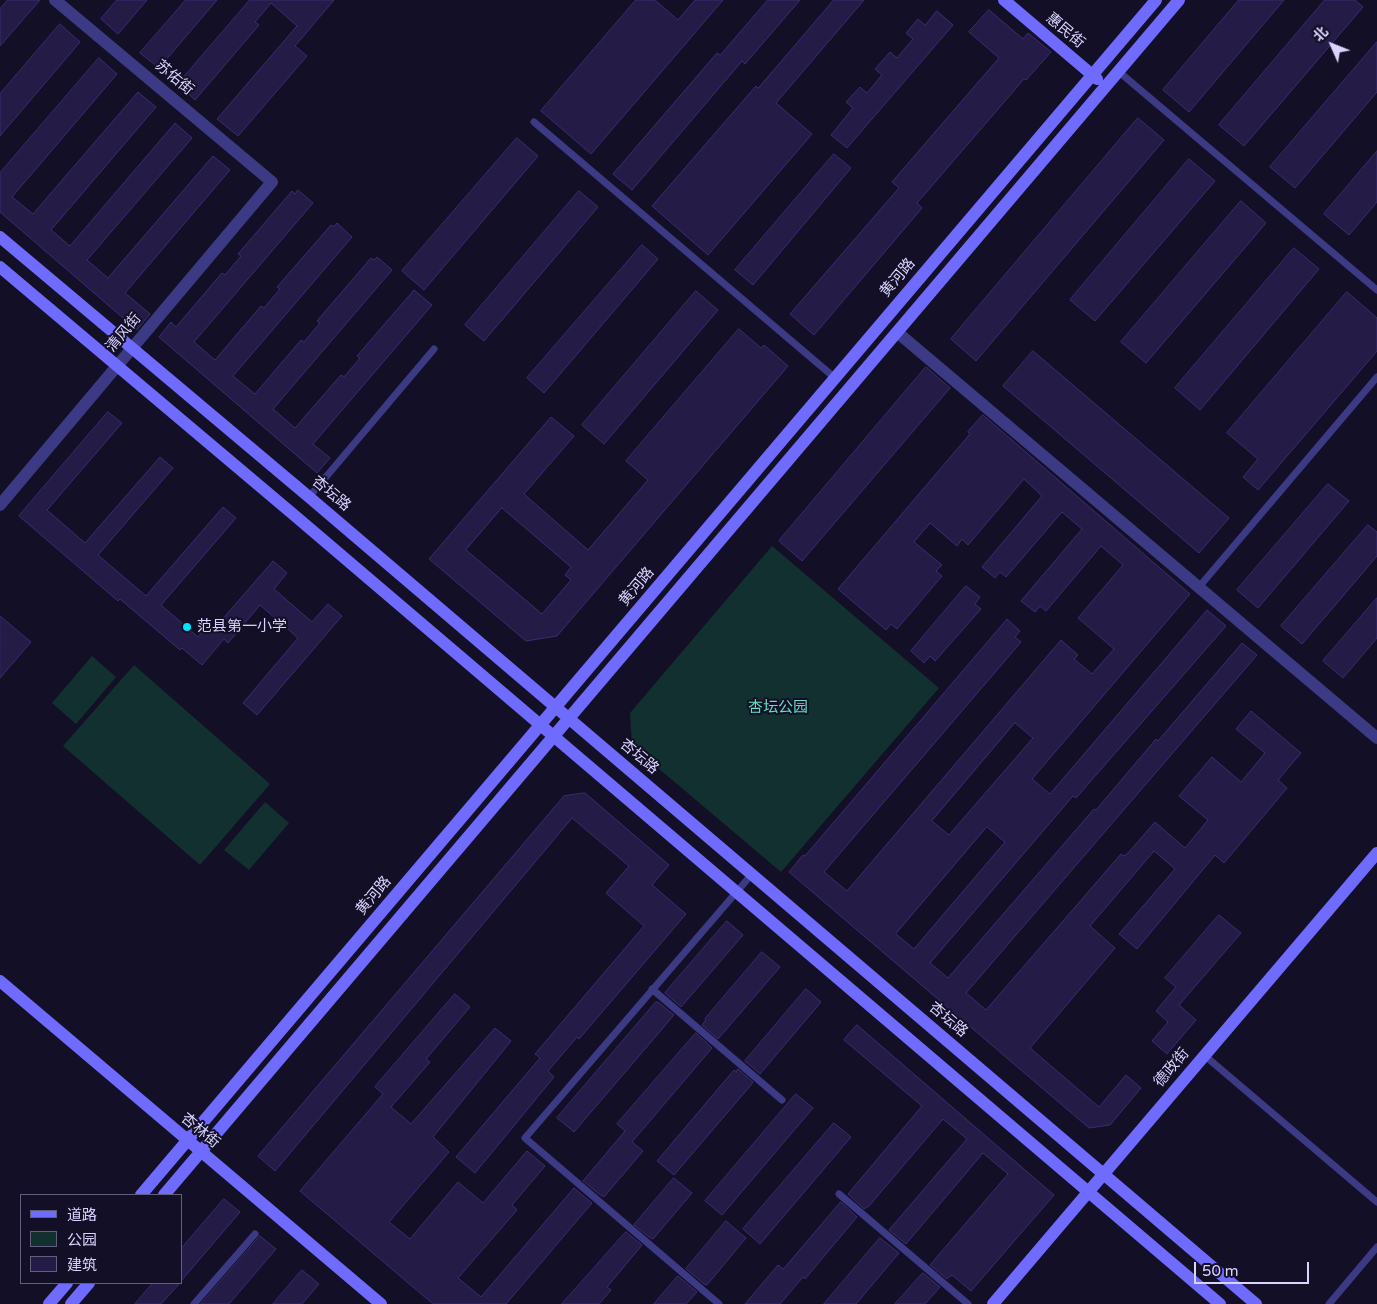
<!DOCTYPE html>
<html>
<head>
<meta charset="utf-8">
<style>
	body { margin:0 }
	#map { position:relative; width:1377px; height:1304px; overflow:hidden; background:#130f26; font-family:"Varela Round","Noto Sans SC",sans-serif }
	canvas { display:block }
	.legend { position:absolute; left:20px; top:1194px; width:162px; height:90px; box-sizing:border-box; background:#130f26; border:1px solid #625e7d; margin:0; padding:6px 9px; list-style:none; font-size:15px; color:#d9d4ff }
	.legend li { display:flex; align-items:center; gap:10px; height:25px }
	.legend b { width:25px; border:1px solid #625e7d }
	.north { position:absolute; left:1307px; top:20px; width:50px; height:50px; -webkit-text-stroke:4px #130f26; paint-order:stroke; rotate:314deg; font-size:14px; font-weight:700; line-height:20px; text-align:center; color:#d9d4ff }
	.north::after { content:''; display:block; margin:auto; width:18px; height:22px; background:#d9d4ff; clip-path:polygon(50% 0,100% 100%,50% 72%,0 100%) }
	.scale { position:absolute; left:1194px; top:1262px; width:115px; height:22px; box-sizing:border-box; border:2px solid #d9d4ff; border-top:0; padding-left:6px; font-size:15px; line-height:18px; white-space:nowrap; color:#d9d4ff; -webkit-text-stroke:4px #130f26; paint-order:stroke }
</style>
</head>
<body>
<div id="map">
<canvas width="1377" height="1304"></canvas>
<ul class="legend">
<li><b style="height:6px;background:#6f6bff"></b>道路</li>
<li><b style="height:14px;background:#12302f"></b>公园</li>
<li><b style="height:14px;background:#241b47"></b>建筑</li>
</ul>
<div class="north">北</div>
<div class="scale">50 m</div>
</div>
<script>
const g = document.querySelector('canvas').getContext('2d');
g.lineJoin = 'round';
function paint(path, color) {
  g.fillStyle = color;
  g.fill(path, 'evenodd');
}
function trace(path, color, width, dash) {
  g.strokeStyle = color;
  g.lineWidth = width;
  g.lineCap = dash ? 'butt' : 'round';
  g.setLineDash(dash || []);
  g.stroke(path);
}
function write(font, color, halo, rows, align = 'center') {
  g.font = font + ' "Varela Round","Noto Sans SC",sans-serif';
  g.lineWidth = 4;
  g.setLineDash([]);
  g.textBaseline = 'middle';
  g.strokeStyle = halo;
  g.fillStyle = color;
  for (const [text, x, y, turn = 0] of rows) {
    g.save();
    g.translate(x, y);
    g.rotate((+turn || 0) * Math.PI / 180);
    g.textAlign = isNaN(turn) ? turn : align;
    if (halo) g.strokeText(text, 0, 0);
    g.fillText(text, 0, 0);
    g.restore();
  }
}
paint(new Path2D(`
	M 772,546 L 939,688 L 781,872 L 632,746 L 630,713 Z
	M 92,656 L 116,677 L 76,724 L 52,703 Z
	M 134,665 L 270,784 L 200,865 L 63,746 Z
	M 265,802 L 289,823 L 249,870 L 224,850 Z`), '#12302f');
const building = new Path2D(`
	M 8,0 L 40,0 L 0,46 L 0,9 Z
	M 117,0 L 147,0 L 118,34 L 101,19 Z
	M 186,0 L 217,0 L 159,68 L 140,53 Z
	M 250,0 L 334,0 L 295,46 L 307,56 L 238,136 L 217,119 L 297,26 L 271,3 L 255,22 L 259,25 L 195,100 L 178,84 Z
	M 636,0 L 655,0 L 678,20 L 695,0 L 723,0 L 591,154 L 541,111 Z
	M 768,0 L 800,0 L 745,64 L 742,61 L 632,190 L 613,174 L 717,53 L 720,55 Z
	M 834,0 L 864,0 L 776,103 L 812,134 L 708,255 L 652,206 L 756,86 L 758,88 Z
	M 1239,0 L 1284,0 L 1189,112 L 1163,90 Z
	M 1325,0 L 1355,0 L 1363,7 L 1244,146 L 1219,125 Z
	M 989,10 L 1023,39 L 1028,33 L 1051,52 L 1026,80 L 1024,79 L 917,203 L 922,208 L 814,335 L 790,314 L 899,188 L 892,182 L 999,58 L 969,32 Z
	M 937,11 L 953,25 L 847,148 L 831,135 L 853,108 L 846,102 L 860,87 L 867,93 L 882,75 L 875,69 L 890,52 L 897,58 L 913,39 L 906,33 L 918,19 L 925,25 Z
	M 60,24 L 80,42 L 0,136 L 0,94 Z
	M 1377,42 L 1377,92 L 1295,188 L 1270,167 Z
	M 99,58 L 117,74 L 12,197 L 33,214 L 138,92 L 156,107 L 51,230 L 70,246 L 175,123 L 192,138 L 87,260 L 108,278 L 213,156 L 230,170 L 125,293 L 150,314 L 137,330 L 0,212 L 0,173 Z
	M 1138,118 L 1164,140 L 976,361 L 951,339 Z
	M 517,138 L 538,156 L 424,290 L 402,271 Z
	M 1377,151 L 1377,202 L 1349,235 L 1324,214 Z
	M 834,154 L 851,168 L 753,285 L 735,270 Z
	M 1189,159 L 1215,181 L 1095,321 L 1070,300 Z
	M 298,190 L 313,203 L 194,342 L 215,360 L 261,306 L 264,308 L 280,289 L 277,287 L 331,225 L 334,227 L 337,223 L 352,237 L 233,376 L 255,394 L 301,340 L 304,342 L 320,323 L 317,321 L 371,258 L 374,260 L 377,257 L 392,270 L 273,409 L 295,428 L 341,375 L 344,377 L 360,358 L 357,356 L 414,290 L 432,305 L 313,444 L 330,458 L 317,473 L 159,337 L 171,322 L 176,327 L 222,273 L 225,275 L 241,256 L 238,254 L 292,191 L 295,194 Z
	M 579,191 L 598,207 L 484,341 L 465,325 Z
	M 1241,201 L 1266,223 L 1146,363 L 1121,342 Z
	M 642,245 L 658,259 L 544,393 L 527,378 Z
	M 1294,248 L 1319,269 L 1200,410 L 1175,388 Z
	M 696,291 L 718,310 L 604,444 L 582,425 Z
	M 1347,292 L 1377,318 L 1377,351 L 1258,490 L 1243,477 L 1258,459 L 1227,433 Z
	M 739,329 L 761,348 L 764,345 L 788,366 L 557,636 L 526,641 L 429,559 L 551,417 L 574,436 L 524,494 L 588,550 L 648,480 L 626,461 ZM 502,508 L 571,567 L 565,575 L 571,580 L 542,614 L 466,550 Z
	M 1033,351 L 1229,518 L 1199,553 L 1003,386 Z
	M 926,367 L 950,388 L 802,561 L 779,541 Z
	M 108,412 L 122,423 L 47,510 L 85,543 L 160,457 L 173,468 L 98,555 L 146,596 L 223,507 L 236,518 L 161,605 L 198,637 L 208,625 L 213,630 L 273,561 L 287,573 L 274,589 L 312,622 L 328,604 L 342,616 L 257,715 L 243,703 L 298,638 L 260,605 L 228,643 L 224,639 L 202,665 L 182,648 L 180,650 L 120,599 L 118,601 L 19,516 Z
	M 983,415 L 1190,594 L 1032,779 L 1050,794 L 1207,610 L 1226,626 L 1076,798 L 1073,796 L 930,963 L 948,978 L 1094,809 L 1096,810 L 1156,739 L 1158,741 L 1242,643 L 1257,655 L 966,993 L 986,1010 L 1121,854 L 1124,856 L 1129,852 L 1155,822 L 1185,848 L 1208,820 L 1179,796 L 1212,757 L 1241,782 L 1265,753 L 1236,729 L 1251,711 L 1301,753 L 1278,780 L 1287,788 L 1224,863 L 1215,855 L 1137,949 L 1119,934 L 1175,869 L 1154,851 L 1090,926 L 1115,948 L 1030,1048 L 1099,1107 L 1126,1075 L 1141,1088 L 1110,1125 L 1089,1128 L 789,872 L 803,855 L 805,856 L 1007,619 L 1020,631 L 1015,637 L 1021,642 L 824,872 L 847,891 L 1061,640 L 1078,655 L 1074,659 L 1092,674 L 1114,649 L 1078,618 L 1123,565 L 1101,546 L 1046,611 L 1040,606 L 1035,612 L 1021,601 L 1082,529 L 1062,512 L 1006,577 L 1000,572 L 995,578 L 982,567 L 1042,496 L 1024,479 L 968,545 L 962,539 L 957,546 L 930,523 L 914,542 L 942,565 L 936,571 L 942,576 L 897,629 L 891,624 L 886,630 L 838,589 L 970,434 L 968,432 ZM 1015,723 L 1033,738 L 949,835 L 932,821 ZM 987,827 L 1005,842 L 914,949 L 896,934 Z
	M 1328,484 L 1349,501 L 1258,608 L 1237,590 Z
	M 1368,525 L 1377,532 L 1377,556 L 1302,644 L 1281,626 Z
	M 966,586 L 980,597 L 975,604 L 981,609 L 935,661 L 930,656 L 924,663 L 911,651 Z
	M 1377,598 L 1377,638 L 1343,678 L 1323,661 Z
	M 0,616 L 31,642 L 0,678 Z
	M 585,793 L 669,865 L 652,885 L 686,914 L 579,1039 L 577,1037 L 548,1071 L 554,1077 L 475,1173 L 456,1157 L 540,1058 L 535,1054 L 644,926 L 606,893 L 629,866 L 572,818 L 275,1171 L 258,1156 L 564,796 Z
	M 1219,915 L 1241,933 L 1179,1005 L 1196,1020 L 1167,1054 L 1152,1041 L 1168,1022 L 1156,1011 L 1176,987 L 1165,978 Z
	M 727,921 L 743,935 L 681,1007 L 665,993 Z
	M 762,952 L 780,967 L 718,1039 L 702,1025 L 706,1020 L 705,1019 Z
	M 806,989 L 821,1002 L 760,1074 L 745,1061 Z
	M 455,994 L 470,1007 L 426,1059 L 430,1062 L 391,1107 L 411,1124 L 495,1028 L 511,1041 L 433,1137 L 449,1152 L 389,1222 L 410,1239 L 458,1182 L 483,1203 L 527,1151 L 545,1166 L 512,1205 L 517,1210 L 458,1278 L 481,1297 L 574,1188 L 592,1203 L 506,1304 L 433,1304 L 300,1191 L 383,1094 L 375,1087 Z
	M 656,1002 L 658,1002 L 674,1015 L 574,1132 L 557,1118 Z
	M 857,1025 L 1054,1195 L 971,1291 L 952,1275 L 947,1279 L 930,1265 L 1008,1174 L 983,1153 L 906,1244 L 889,1230 L 967,1139 L 943,1119 L 869,1206 L 864,1209 L 848,1194 L 922,1106 L 844,1040 Z
	M 696,1033 L 712,1048 L 632,1142 L 643,1151 L 604,1197 L 599,1194 L 583,1181 L 625,1131 L 617,1124 Z
	M 738,1069 L 753,1082 L 751,1085 L 674,1175 L 657,1161 L 734,1070 L 736,1072 Z
	M 796,1094 L 813,1108 L 722,1215 L 705,1201 Z
	M 834,1123 L 851,1137 L 760,1244 L 743,1229 Z
	M 674,1178 L 692,1193 L 653,1239 L 649,1237 L 634,1225 Z
	M 224,1199 L 240,1212 L 181,1281 L 181,1249 Z
	M 841,1202 L 857,1217 L 805,1279 L 803,1277 L 780,1304 L 745,1304 L 778,1265 L 783,1269 Z
	M 726,1221 L 746,1238 L 707,1285 L 704,1284 L 686,1269 Z
	M 626,1232 L 642,1245 L 607,1287 L 611,1290 L 599,1304 L 562,1304 Z
	M 260,1236 L 276,1249 L 229,1304 L 201,1304 Z
	M 880,1238 L 899,1253 L 856,1304 L 824,1304 Z
	M 302,1270 L 319,1284 L 302,1304 L 273,1304 Z
	M 923,1273 L 940,1287 L 925,1304 L 895,1304 Z
	M 678,1276 L 697,1292 L 686,1304 L 654,1304 Z
	M 153,1283 L 180,1283 L 161,1304 L 135,1304 Z`);
paint(building, '#241b47');
trace(building, '#3b2d73', 1);
trace(new Path2D(`
	M 1118,71 L 1377,290
	M 534,122 L 835,378
	M 309,497 L 434,349
	M 1199,587 L 1377,377
	M 652,989 L 782,1100
	M 1204,1055 L 1377,1202
	M 839,1194 L 968,1304
	M 194,1304 L 255,1234
	M 719,1304 L 525,1138 L 752,874
	M 1329,1304 L 1377,1247`), '#3d3a85', 7);
trace(new Path2D(`
	M 897,332 L 1377,738
	M 0,505 L 272,182 L 55,0`), '#3d3a85', 12);
trace(new Path2D(`
	M 1004,0 L 1097,79
	M 0,237 L 309,497 L 1256,1304
	M 0,267 L 294,515 L 1220,1304
	M 0,981 L 381,1304
	M 141,1195 L 1156,0
	M 164,1195 L 1179,0
	M 49,1304 L 67,1283
	M 71,1304 L 89,1283
	M 993,1304 L 1377,853`), '#6f6bff', 12);
for (const [x, y, r, color] of [
	[187,627,5,"#00e5ff"]
]) {
  const dot = new Path2D();
  dot.arc(x, y, r, 0, 2 * Math.PI);
  g.fillStyle = color;
  g.fill(dot);
  trace(dot, '#130f26', 2);
}
write('15px', '#d9d4ff', '#130f26', [
	["惠民街",1065,31,40],
	["苏佑街",174,78,40],
	["黄河路",898,278,-50],
	["清风街",124,333,-50],
	["杏坛路",331,494,40],
	["黄河路",637,587,-50],
	["杏坛路",639,757,40],
	["黄河路",374,896,-50],
	["杏坛路",948,1020,40],
	["德政街",1172,1068,-50],
	["杏林街",200,1131,40]
]);
write('15px', '#d9d4ff', '#130f26', [
	["范县第一小学",197,627]
], 'left');
write('15px', '#5fe0c0', '#130f26', [
	["杏坛公园",778,708]
]);
</script>
</body>
</html>
